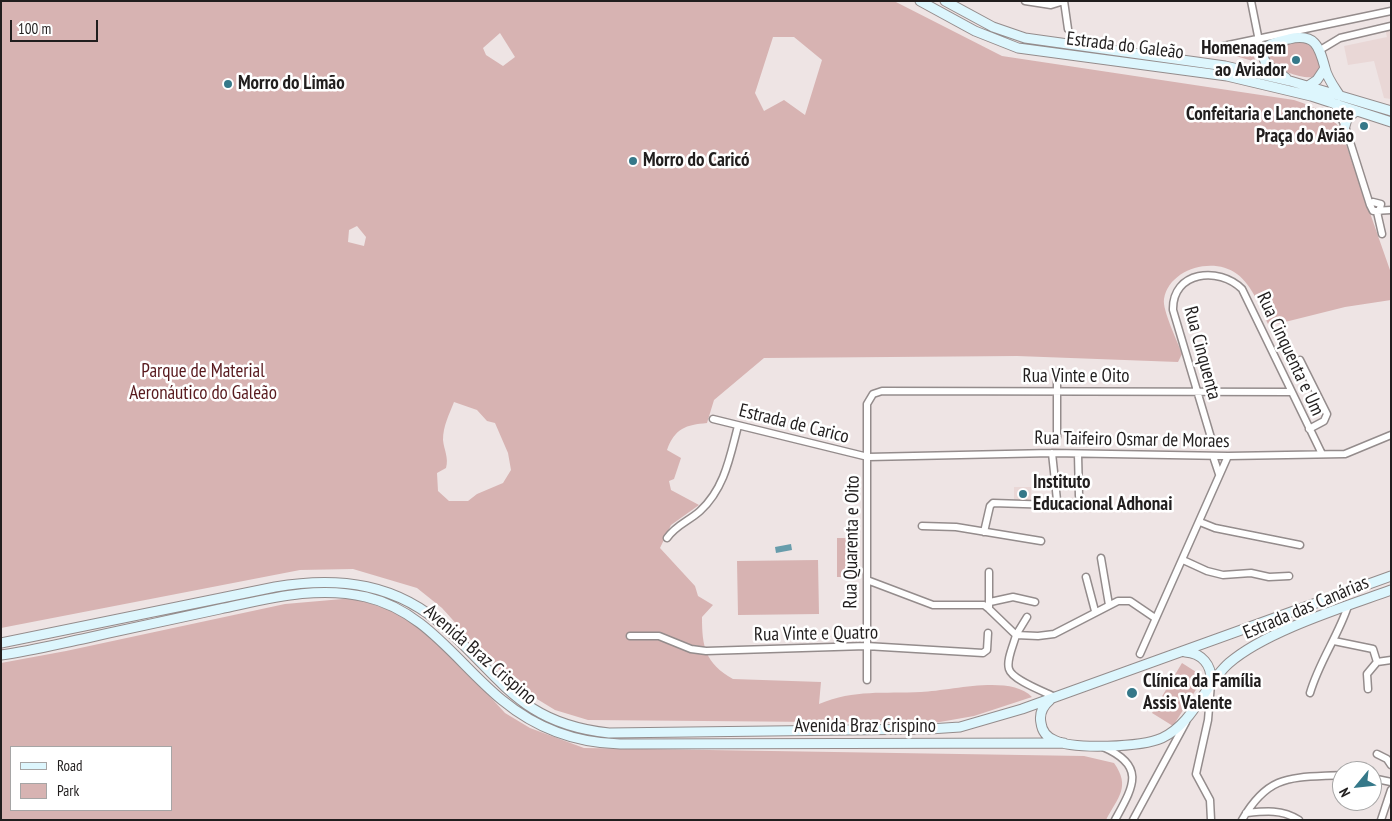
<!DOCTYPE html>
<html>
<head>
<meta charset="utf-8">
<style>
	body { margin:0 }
	#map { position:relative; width:1392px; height:821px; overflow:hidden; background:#eee4e4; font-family:"PT Sans Narrow",sans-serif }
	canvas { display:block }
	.frame { position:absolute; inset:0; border:2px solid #211e1e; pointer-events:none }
	.legend { position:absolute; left:10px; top:746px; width:162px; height:65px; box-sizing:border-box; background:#fff; border:1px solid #a6a5a5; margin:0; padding:6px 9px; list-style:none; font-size:15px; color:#211e1e }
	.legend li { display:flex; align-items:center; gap:10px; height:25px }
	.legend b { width:25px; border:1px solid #a6a5a5 }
	.north { position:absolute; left:1332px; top:761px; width:50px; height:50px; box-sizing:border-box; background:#fff; border:1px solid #a6a5a5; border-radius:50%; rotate:242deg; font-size:14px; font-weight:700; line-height:20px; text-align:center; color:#211e1e }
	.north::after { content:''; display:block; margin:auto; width:18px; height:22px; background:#357889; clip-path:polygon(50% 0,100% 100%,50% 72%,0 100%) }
	.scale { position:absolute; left:10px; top:20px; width:88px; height:22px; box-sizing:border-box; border:2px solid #211e1e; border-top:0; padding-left:6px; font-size:15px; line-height:18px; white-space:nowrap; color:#211e1e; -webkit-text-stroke:4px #fff; paint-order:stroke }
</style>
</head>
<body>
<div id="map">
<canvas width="1392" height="821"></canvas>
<div class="frame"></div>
<ul class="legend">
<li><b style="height:6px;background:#ddf6fd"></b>Road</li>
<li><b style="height:14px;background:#d7b3b2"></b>Park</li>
</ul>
<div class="north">N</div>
<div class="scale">100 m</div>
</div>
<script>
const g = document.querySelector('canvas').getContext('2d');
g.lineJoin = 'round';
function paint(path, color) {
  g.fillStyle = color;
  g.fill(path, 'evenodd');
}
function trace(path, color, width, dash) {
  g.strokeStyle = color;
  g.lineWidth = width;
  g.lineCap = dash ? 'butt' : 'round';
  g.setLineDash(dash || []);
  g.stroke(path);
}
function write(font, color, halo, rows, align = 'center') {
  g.font = font + ' "PT Sans Narrow",sans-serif';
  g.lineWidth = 5;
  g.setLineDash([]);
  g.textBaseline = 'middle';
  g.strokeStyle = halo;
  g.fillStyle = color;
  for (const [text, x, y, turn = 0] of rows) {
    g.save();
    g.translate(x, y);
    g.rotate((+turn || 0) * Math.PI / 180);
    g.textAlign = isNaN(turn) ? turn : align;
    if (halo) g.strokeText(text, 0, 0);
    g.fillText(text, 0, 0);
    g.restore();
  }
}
paint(new Path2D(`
	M 1391,28 L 1391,99 L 1384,98 L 1374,61 L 1348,65 L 1344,46 L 1387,37 L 1385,29 Z
	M 1014,487 L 1031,487 L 1032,503 L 1014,502 Z`), '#e9d7d6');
paint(new Path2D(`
	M 1,1 L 894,1 L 1002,56 L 1294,100 C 1314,107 1329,112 1341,130 L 1391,273 L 1391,300 L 1345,307 L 1269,326 C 1260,308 1253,286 1237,274 C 1213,256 1169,269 1164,299 C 1162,310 1178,342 1182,354 L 1178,362 L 1017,356 L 764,358 L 714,400 L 707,423 C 686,425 675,428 667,450 L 681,458 L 674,479 L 669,481 L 671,490 L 699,505 L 671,525 L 660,548 L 695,586 L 698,596 L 713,605 L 702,617 C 702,647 705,663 733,679 L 821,682 L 819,704 C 855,689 884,694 921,692 C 950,691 1010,674 1032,697 L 974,716 L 934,723 L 588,720 L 555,710 L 519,688 L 488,659 L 442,608 L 417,588 L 353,569 L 300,570 L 1,628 ZM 500,33 L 515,57 L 503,66 L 486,55 L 483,48 ZM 773,37 L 794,37 L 822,60 L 805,115 L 784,100 L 764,111 L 755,93 ZM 357,226 L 366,237 L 364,246 L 348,242 L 349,230 ZM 454,402 L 477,410 L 487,421 L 495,423 L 508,453 L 511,470 L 503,483 L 477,494 L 468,501 L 449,501 L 438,491 L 437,473 L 446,468 C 449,458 444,450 443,440 C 443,426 449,415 454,402 Z
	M 1299,40 C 1311,43 1334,66 1315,76 C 1308,81 1278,70 1272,65 C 1267,61 1267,56 1266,51 L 1273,45 Z
	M 1250,47 L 1256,62 L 1229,54 Z
	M 837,538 L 858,538 L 858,577 L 837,577 Z
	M 818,560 L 819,614 L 738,615 L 737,561 Z
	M 354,598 L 401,614 L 440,642 L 505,713 L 530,728 L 584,748 L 1084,756 L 1114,763 C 1131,787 1118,797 1106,820 L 1,820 L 1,663 L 66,651 L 285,604 ZM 11,747 L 171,747 L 171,810 L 11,810 Z
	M 1182,663 L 1204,677 L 1173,726 L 1152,713 Z`), '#d7b3b2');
paint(new Path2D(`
	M 791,544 L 792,550 L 776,553 L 775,547 Z`), '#679cab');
const street = new Path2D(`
	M 1025,1 L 1051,5 L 1064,1
	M 1064,1 L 1068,29
	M 1251,1 L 1261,51
	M 1214,48 L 1391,11
	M 1320,50 L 1340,38 L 1391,26
	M 1334,104 L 1345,126 L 1370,205
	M 1377,212 L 1382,234
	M 1379,212 L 1381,204 L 1373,202 L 1370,205 L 1373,211 L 1391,210
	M 1300,360 L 1327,414 L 1324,421 L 1309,429
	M 713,419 L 868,457 L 1052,453 L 1228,456 L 1345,454 L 1391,435
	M 1057,437 L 1057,372
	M 1212,441 L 1173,310 C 1172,271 1219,266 1242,289 L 1322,454
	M 1078,454 L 1079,496
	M 1213,456 L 1219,474
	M 1200,522 L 1215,528 L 1300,545
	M 922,526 L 956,527 L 1041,541
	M 984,532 L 990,506 L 993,503 L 1054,505 L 1057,500 L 1052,453
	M 667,538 C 676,525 689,521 700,511 C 725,488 730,456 738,426
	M 1101,558 L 1109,605
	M 1183,560 L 1207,571 L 1223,575 L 1251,573 L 1269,577 L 1289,576
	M 989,572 L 989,609 L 1016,635 L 1027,617
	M 1086,577 L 1095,611
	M 867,580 L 933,605 L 984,605 L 989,609
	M 990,602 L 1013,597 L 1035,602
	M 630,636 L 659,636 L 691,649 L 706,651 L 866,646 L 983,653 L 987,650 L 988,633
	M 1334,641 L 1373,649 L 1377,662 L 1391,660
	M 1140,654 L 1228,456
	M 867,680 L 867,404 L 873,394 L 882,391 L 1291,392
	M 1211,684 L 1208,720 L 1196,774 L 1210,800 L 1211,820
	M 1368,689 L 1367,674 L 1377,662
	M 1310,693 C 1319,662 1338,636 1348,606
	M 1055,697 C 1045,692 1012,680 1009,669 C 1006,660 1014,644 1016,635 L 1038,636 L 1054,634 L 1118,601 L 1130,601 L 1155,618
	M 1103,747 C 1147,766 1133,787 1115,820
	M 1377,754 L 1387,759 L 1391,765
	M 1372,778 L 1391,782
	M 1246,813 C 1265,811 1282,809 1299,820
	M 1133,820 L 1186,722
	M 1242,820 C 1269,773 1292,778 1342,775
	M 1381,820 L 1391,790`);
const secondary = new Path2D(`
	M 920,1 L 975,31 L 1018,48 L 1227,76 L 1311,96 L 1391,122
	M 945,1 L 993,27 L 1025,38 L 1225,66 L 1290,81 L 1391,111
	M 1286,78 L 1266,64 L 1261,51 C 1269,43 1278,42 1289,39 C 1315,33 1319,46 1325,68 C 1327,78 1334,87 1340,96
	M 1308,86 L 1317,80 L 1325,68
	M 1345,126 L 1347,119 L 1356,111
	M 1,643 L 275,587 C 339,576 398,583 448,630 C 504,682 524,724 609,733 L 930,729 L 960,727 L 1022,709 L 1391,576
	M 1185,652 C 1202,653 1212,665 1211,682
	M 1,655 C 30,651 58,644 87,638 C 131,628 175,619 220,609 C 268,599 316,585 366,597 C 426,611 457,663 502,700 C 537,729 576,743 620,744 L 1064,743
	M 1050,700 C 1043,706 1039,714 1041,723 C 1042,731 1047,737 1054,740 C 1073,750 1142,747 1162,738 C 1194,723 1204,685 1229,663 C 1266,631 1344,607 1391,590`);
trace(street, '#948c8c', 9);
trace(secondary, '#948c8c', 11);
trace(street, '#fff', 6);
trace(secondary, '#ddf6fd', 9);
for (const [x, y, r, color] of [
	[1296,60,5,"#357889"],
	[228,84,5,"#357889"],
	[1364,126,5,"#357889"],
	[633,161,5,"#357889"],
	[1023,494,5,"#357889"],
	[1132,693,6,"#357889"]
]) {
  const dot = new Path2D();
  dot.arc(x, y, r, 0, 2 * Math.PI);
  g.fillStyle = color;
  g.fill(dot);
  trace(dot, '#fff', 2);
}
write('19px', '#211e1e', '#fff', [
	["Estrada do Galeão",1125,46,7],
	["Rua Cinquenta",1202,353,75],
	["Rua Cinquenta e Um",1290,354,65],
	["Rua Vinte e Oito",1076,377],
	["Estrada de Carico",794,424,14],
	["Rua Taifeiro Osmar de Moraes",1132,440,1],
	["Rua Quarenta e Oito",852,542,-89],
	["Estrada das Canárias",1306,608,-23],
	["Rua Vinte e Quatro",816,634,-1],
	["Avenida Braz Crispino",480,655,41],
	["Avenida Braz Crispino",865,727]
]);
write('bold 19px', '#211e1e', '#fff', [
	["Homenagem",1286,49,"right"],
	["ao Aviador",1286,71,"right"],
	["Morro do Limão",238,84],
	["Confeitaria e Lanchonete",1354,115,"right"],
	["Praça do Avião",1354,137,"right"],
	["Morro do Caricó",643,161],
	["Instituto",1033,483],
	["Educacional Adhonai",1033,505],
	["Clínica da Família",1143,682],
	["Assis Valente",1143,704]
], 'left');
write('19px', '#581a1e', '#fff', [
	["Parque de Material",203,372],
	["Aeronáutico do Galeão",203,394]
]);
</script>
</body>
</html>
